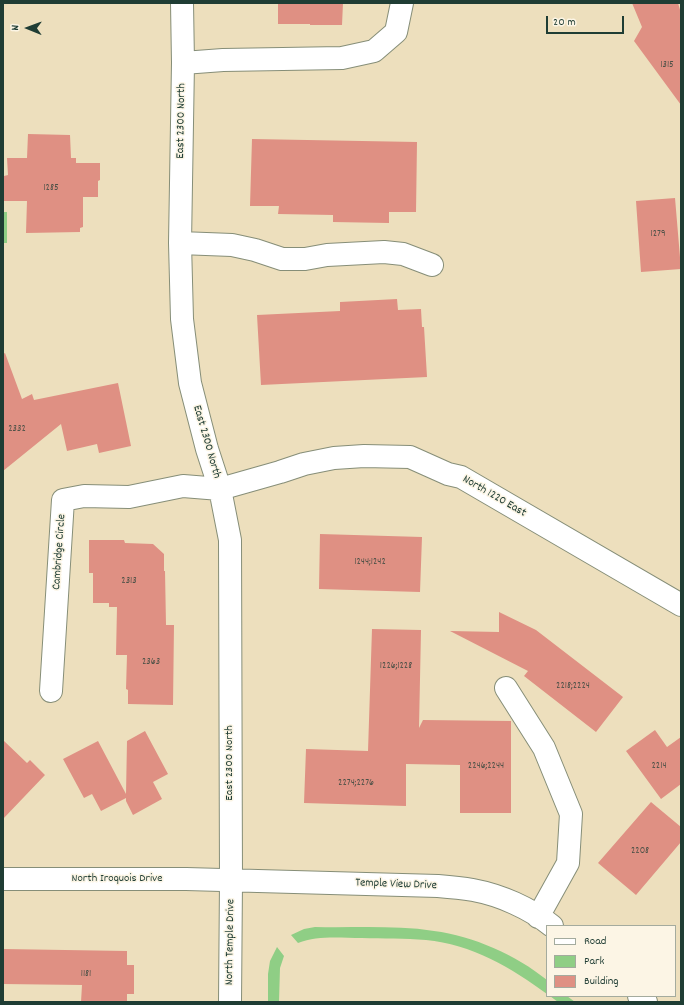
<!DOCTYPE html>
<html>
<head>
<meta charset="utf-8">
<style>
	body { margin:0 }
	#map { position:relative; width:684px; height:1005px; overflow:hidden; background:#eddfbd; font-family:Dekko,sans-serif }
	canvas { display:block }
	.frame { position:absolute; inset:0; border:4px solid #1f3d34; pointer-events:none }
	.legend { position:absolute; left:546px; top:925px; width:130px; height:72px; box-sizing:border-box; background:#fcf5e5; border:1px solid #a4ab9e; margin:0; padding:5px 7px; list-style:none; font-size:12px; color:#1f3d34 }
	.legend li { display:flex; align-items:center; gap:8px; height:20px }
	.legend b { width:20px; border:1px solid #a4ab9e }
	.north { position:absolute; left:8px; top:8px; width:40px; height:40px; -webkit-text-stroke:3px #fcf5e5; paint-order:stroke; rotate:271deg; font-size:11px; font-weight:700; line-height:16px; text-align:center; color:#1f3d34 }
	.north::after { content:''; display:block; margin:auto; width:14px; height:18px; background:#1f3d34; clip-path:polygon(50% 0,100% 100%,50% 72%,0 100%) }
	.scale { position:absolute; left:546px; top:16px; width:78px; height:18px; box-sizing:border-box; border:2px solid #1f3d34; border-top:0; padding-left:5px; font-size:12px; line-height:14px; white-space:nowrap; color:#1f3d34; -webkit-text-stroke:3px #fcf5e5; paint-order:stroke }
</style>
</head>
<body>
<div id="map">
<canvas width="684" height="1005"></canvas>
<div class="frame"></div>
<ul class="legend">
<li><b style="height:5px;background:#fff"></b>Road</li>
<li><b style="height:11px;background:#8fce85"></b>Park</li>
<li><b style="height:11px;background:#df9083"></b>Building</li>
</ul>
<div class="north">N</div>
<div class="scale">20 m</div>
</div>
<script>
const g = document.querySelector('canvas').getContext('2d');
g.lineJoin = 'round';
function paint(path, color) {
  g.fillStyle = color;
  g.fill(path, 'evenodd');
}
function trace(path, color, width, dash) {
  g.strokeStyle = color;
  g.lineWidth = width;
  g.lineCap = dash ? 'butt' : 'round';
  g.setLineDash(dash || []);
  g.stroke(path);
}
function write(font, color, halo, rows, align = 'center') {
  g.font = font + ' Dekko,sans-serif';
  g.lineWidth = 3;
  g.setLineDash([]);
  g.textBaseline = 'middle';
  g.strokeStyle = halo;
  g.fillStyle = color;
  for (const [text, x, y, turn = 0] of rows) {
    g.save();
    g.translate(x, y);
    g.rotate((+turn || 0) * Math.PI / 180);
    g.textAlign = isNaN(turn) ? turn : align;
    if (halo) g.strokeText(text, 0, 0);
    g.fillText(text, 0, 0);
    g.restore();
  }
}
paint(new Path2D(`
	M 3,212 L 7,212 L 7,243 L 3,243 Z
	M 315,927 C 355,928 395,925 434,931 C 473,936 516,955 547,980 L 547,994 C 512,968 471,944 426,940 C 405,938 383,939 362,938 C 341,938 318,935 298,943 L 291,935 L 304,929 Z
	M 277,947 L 284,956 L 280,968 L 279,1002 L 268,1002 L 268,974 L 270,961 Z
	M 550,996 L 567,996 L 575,1002 L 558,1002 Z`), '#8fce85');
paint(new Path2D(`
	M 278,3 L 343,3 L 342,25 L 310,25 L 310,24 L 278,24 Z
	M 632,3 L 678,3 L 681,13 L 681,105 L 634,41 L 642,27 Z
	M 28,134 L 70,135 L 71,158 L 76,158 L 76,163 L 100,163 L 100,180 L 98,181 L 98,197 L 83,197 L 83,227 L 80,228 L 80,232 L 26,233 L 27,201 L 3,201 L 4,176 L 8,175 L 7,158 L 27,158 Z
	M 252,139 L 417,142 L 416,212 L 389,212 L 389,223 L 333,222 L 333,215 L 278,214 L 279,206 L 250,206 Z
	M 675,198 L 681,269 L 641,272 L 636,201 Z
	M 397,299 L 398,310 L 421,309 L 422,327 L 424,327 L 427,377 L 261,385 L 257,315 L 340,311 L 340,302 Z
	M 5,353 L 22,399 L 32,394 L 34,400 L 118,383 L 131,446 L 99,453 L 97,444 L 67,451 L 61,424 L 3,471 L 3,354 Z
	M 320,534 L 422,537 L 420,592 L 319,589 Z
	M 89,540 L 124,540 L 125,543 L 153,544 L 164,554 L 164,571 L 165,571 L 166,625 L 174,625 L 173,705 L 128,704 L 128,690 L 126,689 L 127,655 L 116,655 L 117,607 L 109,607 L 109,603 L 93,603 L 93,573 L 89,573 Z
	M 499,612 L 536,630 L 623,697 L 596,732 L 524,676 L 528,671 L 450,631 L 499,632 Z
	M 372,629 L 421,630 L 419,728 L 423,720 L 511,721 L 511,813 L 460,813 L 460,765 L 406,764 L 406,806 L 304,803 L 306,749 L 368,751 Z
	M 655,730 L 667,747 L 681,737 L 681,784 L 661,799 L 626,751 Z
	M 145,731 L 168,774 L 153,782 L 162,799 L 133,815 L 126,801 L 126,798 L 101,811 L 92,794 L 84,798 L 63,759 L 98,741 L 126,794 L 127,741 Z
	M 3,740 L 27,763 L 30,760 L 45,775 L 3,819 Z
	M 651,802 L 681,827 L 681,842 L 636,895 L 598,863 Z
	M 3,949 L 127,951 L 127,965 L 134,965 L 134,994 L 127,994 L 127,1002 L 81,1002 L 82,985 L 3,984 Z`), '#df9083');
const minor = new Path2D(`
	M 182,3 L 183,63 L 180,243 L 182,319 L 190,383 L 207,449 L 220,489 L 230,540 L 231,881 L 230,1002
	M 183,63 L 223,60 L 342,58 L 374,51 L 396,32 L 402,3
	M 180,243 L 232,245 L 255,250 L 282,259 L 305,259 L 327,255 L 384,252 L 403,254 L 432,265
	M 506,688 L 544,748 L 571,814 L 568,863 L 538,917
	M 51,691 L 63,500 L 84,496 L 129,497 L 183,486 L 220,489 L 280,472 L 304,464 L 334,458 L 364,456 L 410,457 L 448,474 L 461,477 L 681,605
	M 3,879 L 186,879 L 438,886 C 450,887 461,888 473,890 C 500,895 530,908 552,926
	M 639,996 L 646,1002`);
trace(minor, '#868e78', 24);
trace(minor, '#fff', 22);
write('10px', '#4f5248', null, [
	["1315",667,66],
	["1285",51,189],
	["1279",658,235],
	["2332",17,430],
	["1244;1242",370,563],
	["2313",129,582],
	["2363",151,663],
	["1226;1228",396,667],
	["2218;2224",573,687],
	["2246;2244",486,767],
	["2214",659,767],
	["2274;2276",356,784],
	["2208",640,852],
	["1181",86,975]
]);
write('12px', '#1f3d34', '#fcf5e5', [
	["East 2300 North",182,121,-89],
	["East 2300 North",206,442,74],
	["North 1220 East",494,497,30],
	["Cambridge Circle",60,552,-86],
	["East 2300 North",230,763,-90],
	["North Iroquois Drive",117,879],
	["Temple View Drive",396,885,2],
	["North Temple Drive",231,942,-89]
]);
</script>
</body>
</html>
